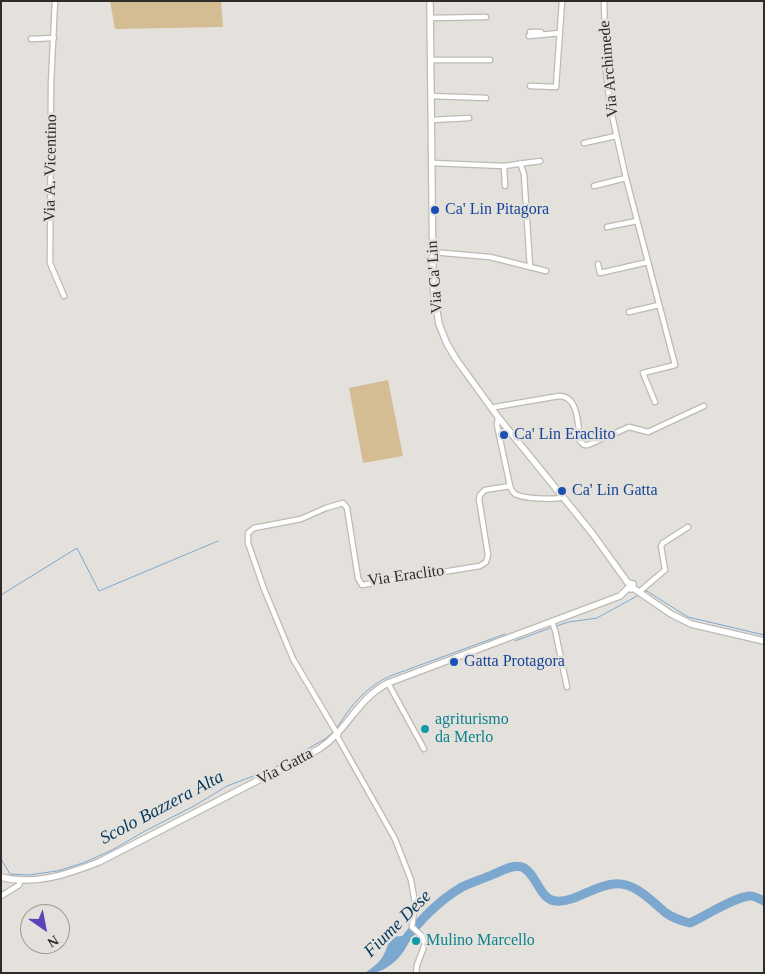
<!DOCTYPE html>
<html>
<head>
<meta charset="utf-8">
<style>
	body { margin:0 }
	#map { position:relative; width:765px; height:974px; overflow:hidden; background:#e4e1dc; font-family:Georgia,serif }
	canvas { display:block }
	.frame { position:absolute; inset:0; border:2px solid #2d2c2a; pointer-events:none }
	.north { position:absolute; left:20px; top:904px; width:50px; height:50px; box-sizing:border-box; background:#e4e1dc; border:1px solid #9b9995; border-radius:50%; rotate:147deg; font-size:14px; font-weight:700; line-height:20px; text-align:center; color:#2d2c2a }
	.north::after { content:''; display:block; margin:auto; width:18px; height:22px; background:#5b43bb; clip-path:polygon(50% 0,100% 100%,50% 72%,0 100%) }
</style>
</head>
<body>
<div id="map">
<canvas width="765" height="974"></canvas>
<div class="frame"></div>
<div class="north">N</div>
</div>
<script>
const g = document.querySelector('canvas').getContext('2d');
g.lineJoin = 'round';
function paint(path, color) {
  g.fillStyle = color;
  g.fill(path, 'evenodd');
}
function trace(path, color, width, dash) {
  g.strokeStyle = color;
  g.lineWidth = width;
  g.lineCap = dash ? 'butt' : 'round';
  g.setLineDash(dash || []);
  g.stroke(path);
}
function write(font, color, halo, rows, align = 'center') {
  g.font = font + ' Georgia,serif';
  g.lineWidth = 5;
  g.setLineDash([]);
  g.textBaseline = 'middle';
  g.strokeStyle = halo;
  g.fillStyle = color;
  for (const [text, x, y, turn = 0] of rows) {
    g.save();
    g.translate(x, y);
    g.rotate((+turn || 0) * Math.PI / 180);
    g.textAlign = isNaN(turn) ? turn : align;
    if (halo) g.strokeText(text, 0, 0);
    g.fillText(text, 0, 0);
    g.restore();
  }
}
paint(new Path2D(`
	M 110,1 L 221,1 L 223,27 L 115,29 Z
	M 388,380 L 403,456 L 363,463 L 349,388 Z`), '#d4bc93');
paint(new Path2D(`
	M 405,934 L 410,938 C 406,953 391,968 377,972 C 374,974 368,973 365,973 C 372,968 379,963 383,956 C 387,949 388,942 392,937 L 402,936 Z`), '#7ca8cf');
trace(new Path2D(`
	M 643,592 L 647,591 L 650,593 L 688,617 L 764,635
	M 1,595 L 77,548 L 99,591 L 218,541
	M 556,626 L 569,622 L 597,618 L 637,596
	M 515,641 L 553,627
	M 337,728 C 350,706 366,687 390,676 L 505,634
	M 1,859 L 10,874 L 29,875 L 57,871 L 83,863 L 112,850 L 145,831 L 194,806 L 227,786 L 272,769 L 325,739 L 333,732`), '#7ca8cf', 1);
trace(new Path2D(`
	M 402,944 C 418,922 438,901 462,887 C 472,882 483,879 494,874 C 502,871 512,864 522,867 C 537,873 539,900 556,901 C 574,903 595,885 614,884 C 635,882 651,901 666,913 C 673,918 682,921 690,923 C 703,917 735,897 749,896 C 754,895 759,899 764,901`), '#7ca8cf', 9);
const minor = new Path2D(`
	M 55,1 L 51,83 L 50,263 L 64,296
	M 604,1 L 606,71 L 610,106 L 626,178 L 675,365 L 643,373 L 655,402
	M 430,18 L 486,17
	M 530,32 L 541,32
	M 529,36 L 560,33
	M 31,39 L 54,38
	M 431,60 L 490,60
	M 530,86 L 556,87 L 562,1
	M 431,96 L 486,98
	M 431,120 L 469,118
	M 584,143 L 616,136
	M 432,163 L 504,166 L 540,161
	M 520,163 L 524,174 L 530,267
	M 504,166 L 505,186
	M 594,186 L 626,178
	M 607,227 L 637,221
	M 432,252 L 490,257 L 546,271
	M 598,264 L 600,273 L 648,262
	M 629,312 L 659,305
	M 493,410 L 495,407 L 559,396 C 579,396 578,426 580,441 L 584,445 L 588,445 L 629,427 L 648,432 L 704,406
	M 498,417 L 497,425 L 510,486 C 511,489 512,491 514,493 C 520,499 556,500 563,497
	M 639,592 L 665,570 L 661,546 L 663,543 L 688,527
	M 552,622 L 555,630 L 567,687
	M 388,683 L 424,749
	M 338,735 L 293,659 L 264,589 L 248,543 L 248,533 L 254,528 L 301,519 L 326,508 L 343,503 L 347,508 L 358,578 L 362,585 L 480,566 L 486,562 L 488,555 L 479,499 L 480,495 L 485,490 L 510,486
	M 337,736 L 395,839 L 411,880 L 415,903 L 412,927 L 422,936 L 425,944 L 417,965 L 416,973
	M 1,896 L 19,885 L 20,881`);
const tertiary = new Path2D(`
	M 633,588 L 671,614 L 691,624 L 764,641
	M 1,877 C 34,886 68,874 99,862 L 319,749 C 348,730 357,699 388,683 L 620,596 L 628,588 L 631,589 L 633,588 L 633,584 L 628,583 L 592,533 L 498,417 L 456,359 L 447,344 L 439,324 L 433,287 L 430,1`);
trace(minor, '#bcbab5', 7);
trace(tertiary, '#bcbab5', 8);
trace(minor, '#fff', 4.5);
trace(tertiary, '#fff', 5.5);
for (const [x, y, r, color] of [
	[435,210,5,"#1a4fb4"],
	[504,435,5,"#1a4fb4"],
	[562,491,5,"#1a4fb4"],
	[454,662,5,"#1a4fb4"],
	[425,729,5,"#0f9aa8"],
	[416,941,5,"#0f9aa8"]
]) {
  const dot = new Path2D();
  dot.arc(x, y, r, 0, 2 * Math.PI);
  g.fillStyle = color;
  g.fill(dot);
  trace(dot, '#e4e1dc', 2);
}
write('16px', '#2d2c2a', '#e4e1dc', [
	["Via Archimede",609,69,-95],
	["Via A. Vicentino",51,168,-89],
	["Via Ca' Lin",435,277,-94],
	["Via Eraclito",406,576,-8],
	["Via Gatta",285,767,-28]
]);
write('16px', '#164399', '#e4e1dc', [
	["Ca' Lin Pitagora",445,210],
	["Ca' Lin Eraclito",514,435],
	["Ca' Lin Gatta",572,491],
	["Gatta Protagora",464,662]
], 'left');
write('16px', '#0d838f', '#e4e1dc', [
	["agriturismo",435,720],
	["da Merlo",435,738],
	["Mulino Marcello",426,941]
], 'left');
write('italic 18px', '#01395e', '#e4e1dc', [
	["Scolo Bazzera Alta",162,808,-28],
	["Fiume Dese",398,924,-45]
]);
</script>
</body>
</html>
